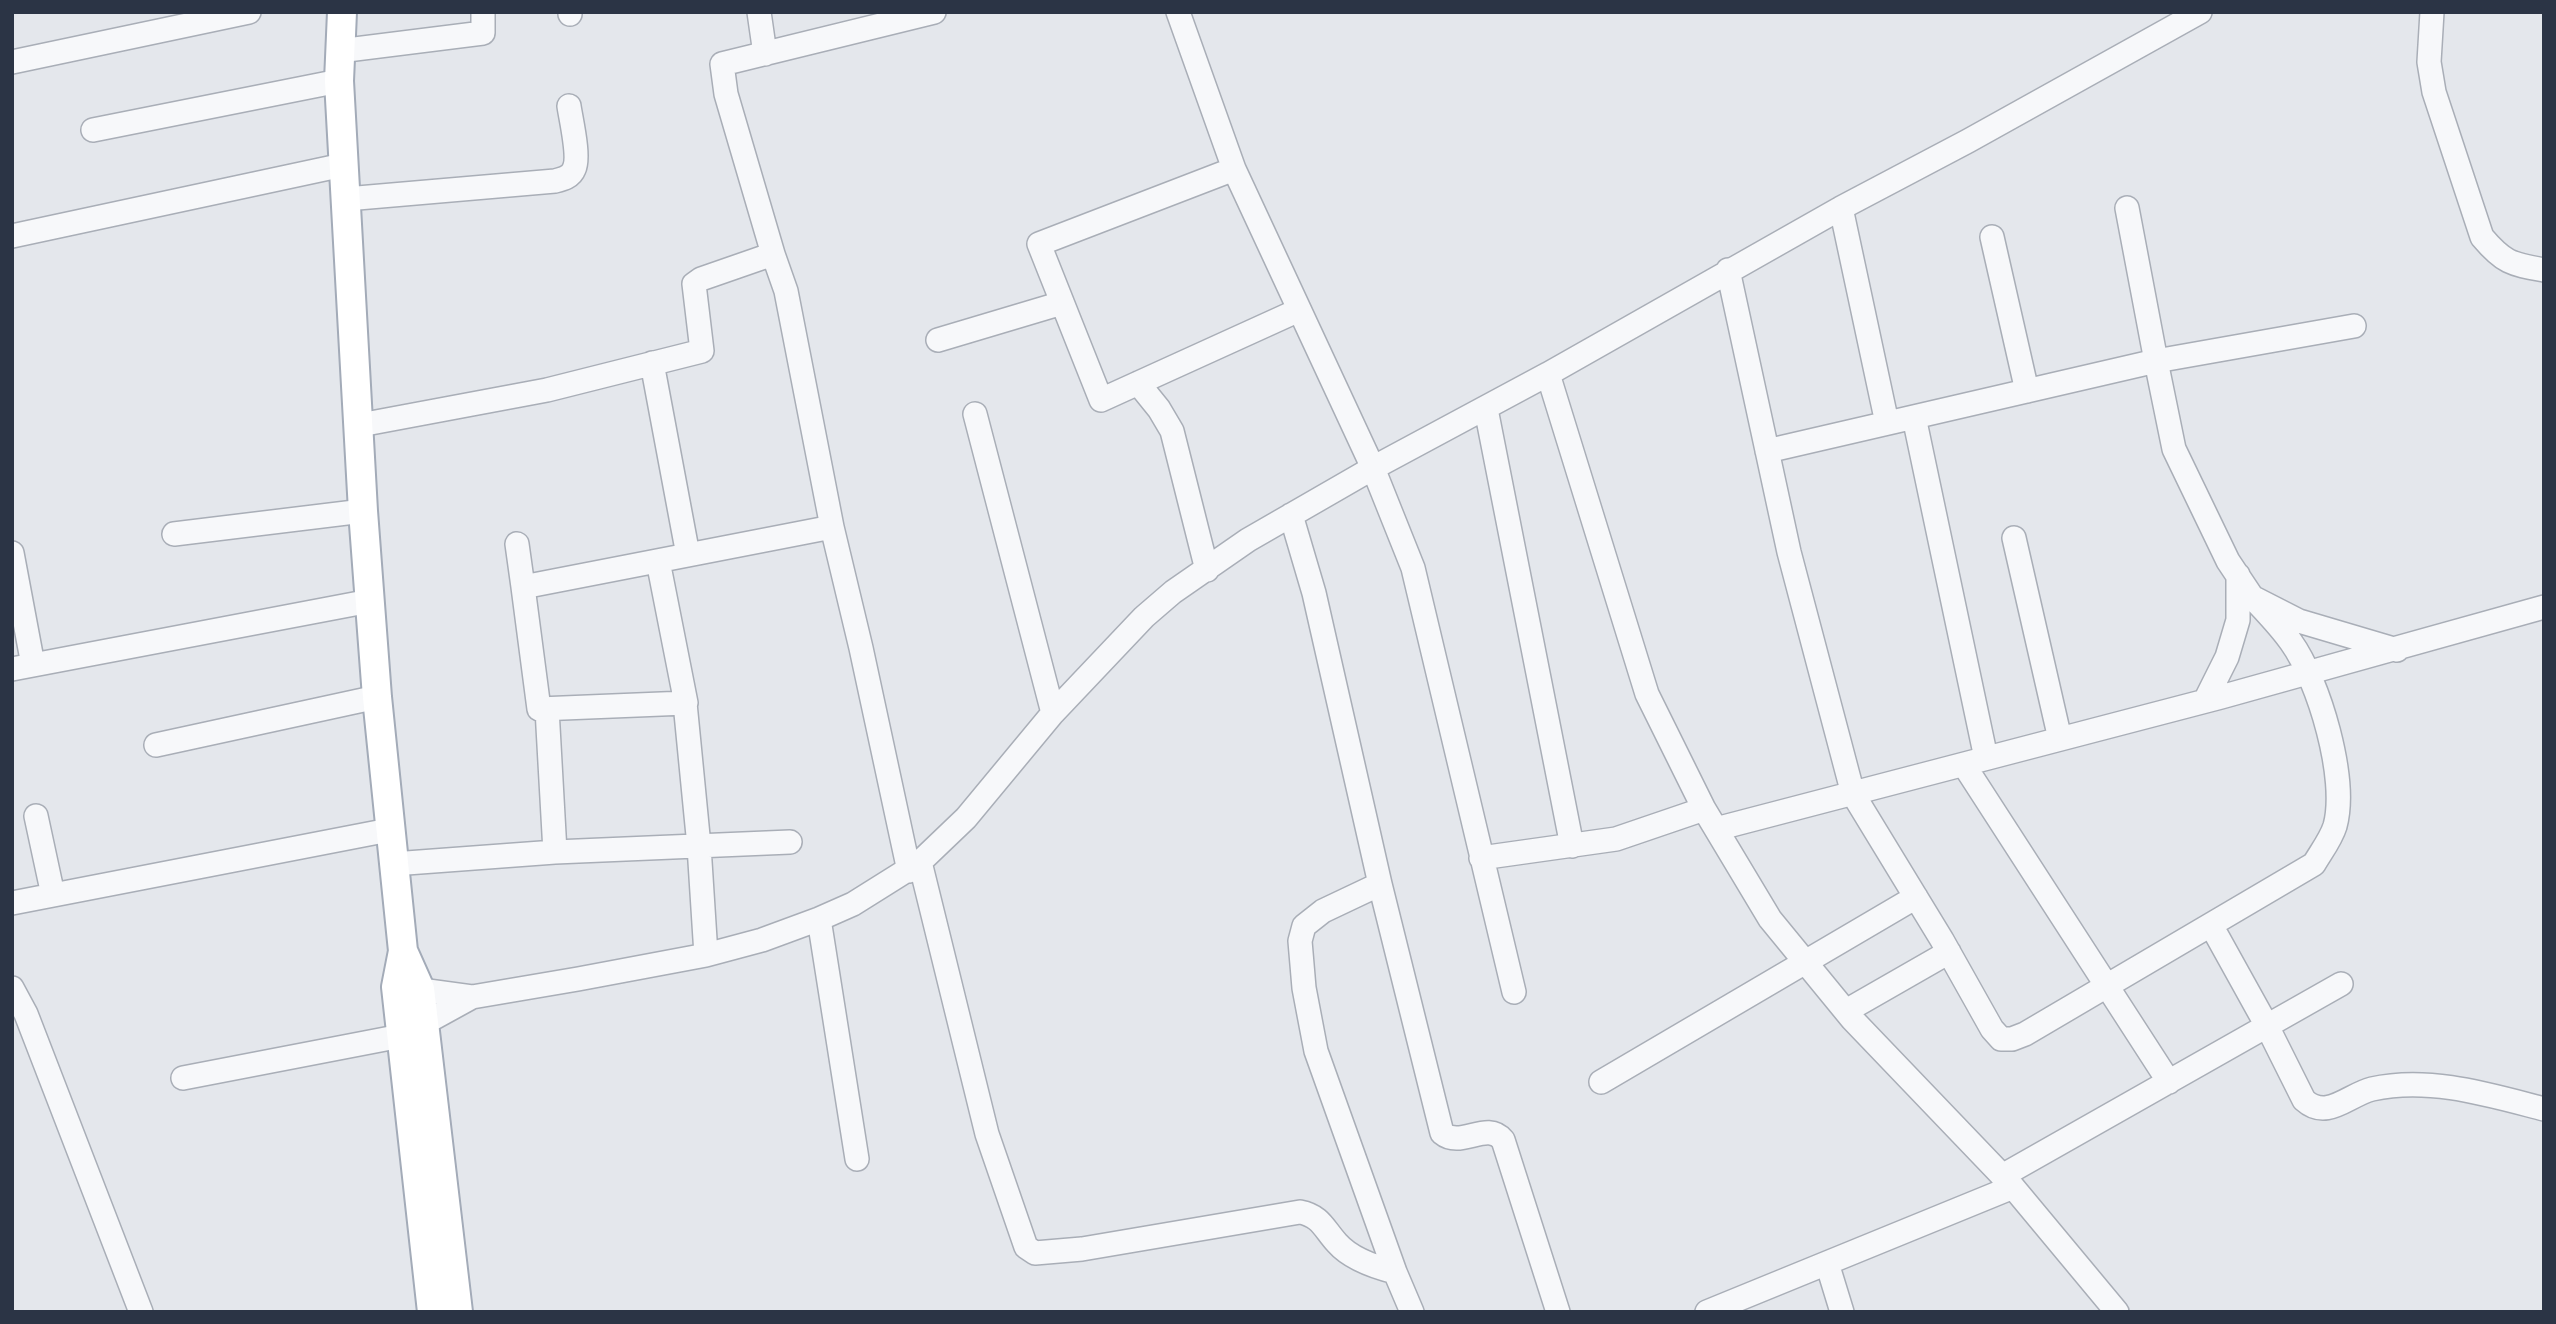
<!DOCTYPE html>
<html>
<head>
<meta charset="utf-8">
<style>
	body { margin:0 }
	#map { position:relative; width:2556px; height:1324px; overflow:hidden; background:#e4e7ec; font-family:Barlow,sans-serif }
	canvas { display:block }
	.frame { position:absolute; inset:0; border:14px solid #2b3445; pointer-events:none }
</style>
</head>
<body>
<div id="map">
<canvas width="2556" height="1324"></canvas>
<div class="frame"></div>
</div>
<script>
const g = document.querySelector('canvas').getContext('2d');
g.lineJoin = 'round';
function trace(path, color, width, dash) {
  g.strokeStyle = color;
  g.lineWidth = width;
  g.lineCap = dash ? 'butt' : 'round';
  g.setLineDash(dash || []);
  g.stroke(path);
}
const minor = new Path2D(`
	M 570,12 L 570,14
	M 759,12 L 765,54
	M 1178,12 L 1234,169 L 1373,468 L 1413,568 L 1514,992
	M 2432,12 L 2429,62 L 2434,92 L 2482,237 C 2504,263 2511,264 2544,270
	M 339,51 L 483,33 L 483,12
	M 12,62 L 249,12
	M 93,130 L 339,81
	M 1234,169 L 1039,244 L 1101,400 L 1299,310
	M 346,199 L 555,181 C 563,179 571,177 574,169 C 580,157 571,120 569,106
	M 1841,208 L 1887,423
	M 12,236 L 343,165
	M 1992,237 L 2027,391
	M 773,254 L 786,291 L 832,527 L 861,648 L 909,871
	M 1728,270 L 1789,552 L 1853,794 L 1942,940 L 1992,1029 L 2001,1039 L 2012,1039 L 2025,1034 L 2314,864 C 2321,852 2331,839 2335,826 C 2348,779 2319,681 2291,642 C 2280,626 2265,611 2252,597
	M 2354,326 L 2156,361 L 2174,449 L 2228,561 L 2252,597 L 2299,621 L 2397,650
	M 938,340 L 1062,303
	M 652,363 L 688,555
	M 1548,374 L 1647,694 L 1704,809 L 1770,919 L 1852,1019 L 2013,1187
	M 1138,383 L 1159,409 L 1172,431 L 1207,570
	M 1486,409 L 1572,846
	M 975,414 L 1053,713
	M 1914,417 L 1986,758
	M 360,425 L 547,390 L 702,351 L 694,284 L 701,279 L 773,254 L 726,94 L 722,64 L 934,12
	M 1767,451 L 2156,361 L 2127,208
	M 1291,515 L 1314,593 L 1380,884 L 1323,911 L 1304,926 L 1300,941 L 1304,988 L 1316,1051 L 1395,1272
	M 174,534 L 363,511
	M 2014,538 L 2060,739
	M 517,544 L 523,587 L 832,527
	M 12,553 L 33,665
	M 523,587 L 539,709 L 686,703 L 658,561
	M 12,669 L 370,601
	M 2205,701 L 2227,657 L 2238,620 L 2238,575
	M 685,703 L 699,846 L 706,955
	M 156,745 L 377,697
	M 1964,765 L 2169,1082
	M 36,816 L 53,895
	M 1716,829 L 2221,697 L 2544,607
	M 555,852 L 790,842
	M 1481,858 L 1616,839 L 1704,809
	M 920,862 L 987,1134 L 1026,1247 L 1035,1253 L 1082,1249 L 1300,1212 C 1321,1216 1324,1229 1337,1243 C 1351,1259 1375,1267 1395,1272 L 1412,1312
	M 393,864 L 555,852 L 547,709
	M 1380,884 L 1442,1133 C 1461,1149 1487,1120 1503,1140 L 1558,1312
	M 12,903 L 389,830
	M 819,919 L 857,1159
	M 2211,925 L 2267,1026 L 2304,1100 C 2327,1121 2348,1095 2372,1089 C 2429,1076 2490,1095 2544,1109
	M 12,988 L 26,1014 L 141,1312
	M 406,988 L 472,997 L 578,979 L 706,955 L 762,940 L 819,919 L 853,904 L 920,862 L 966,818 L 1053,713 L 1144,617 L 1173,592 L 1248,540 L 1373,468 L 1548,374 L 1841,208 L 1968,141 L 2200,12
	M 1846,1011 L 1949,952
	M 183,1078 L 401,1036 L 472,997
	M 1601,1082 L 1916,897
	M 2002,1176 L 2341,984
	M 1827,1263 L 1842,1312
	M 1707,1312 L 2013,1187 L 2117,1312`);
const major = new Path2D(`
	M 342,12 L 339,81 L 363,511 L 377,697 L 403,951 L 420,989 L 458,1312
	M 403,951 L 396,987 L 432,1312`);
trace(minor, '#a9aeb7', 26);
trace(major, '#a3abb8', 32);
trace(minor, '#f7f8fa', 23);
trace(major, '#fff', 28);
</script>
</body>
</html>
